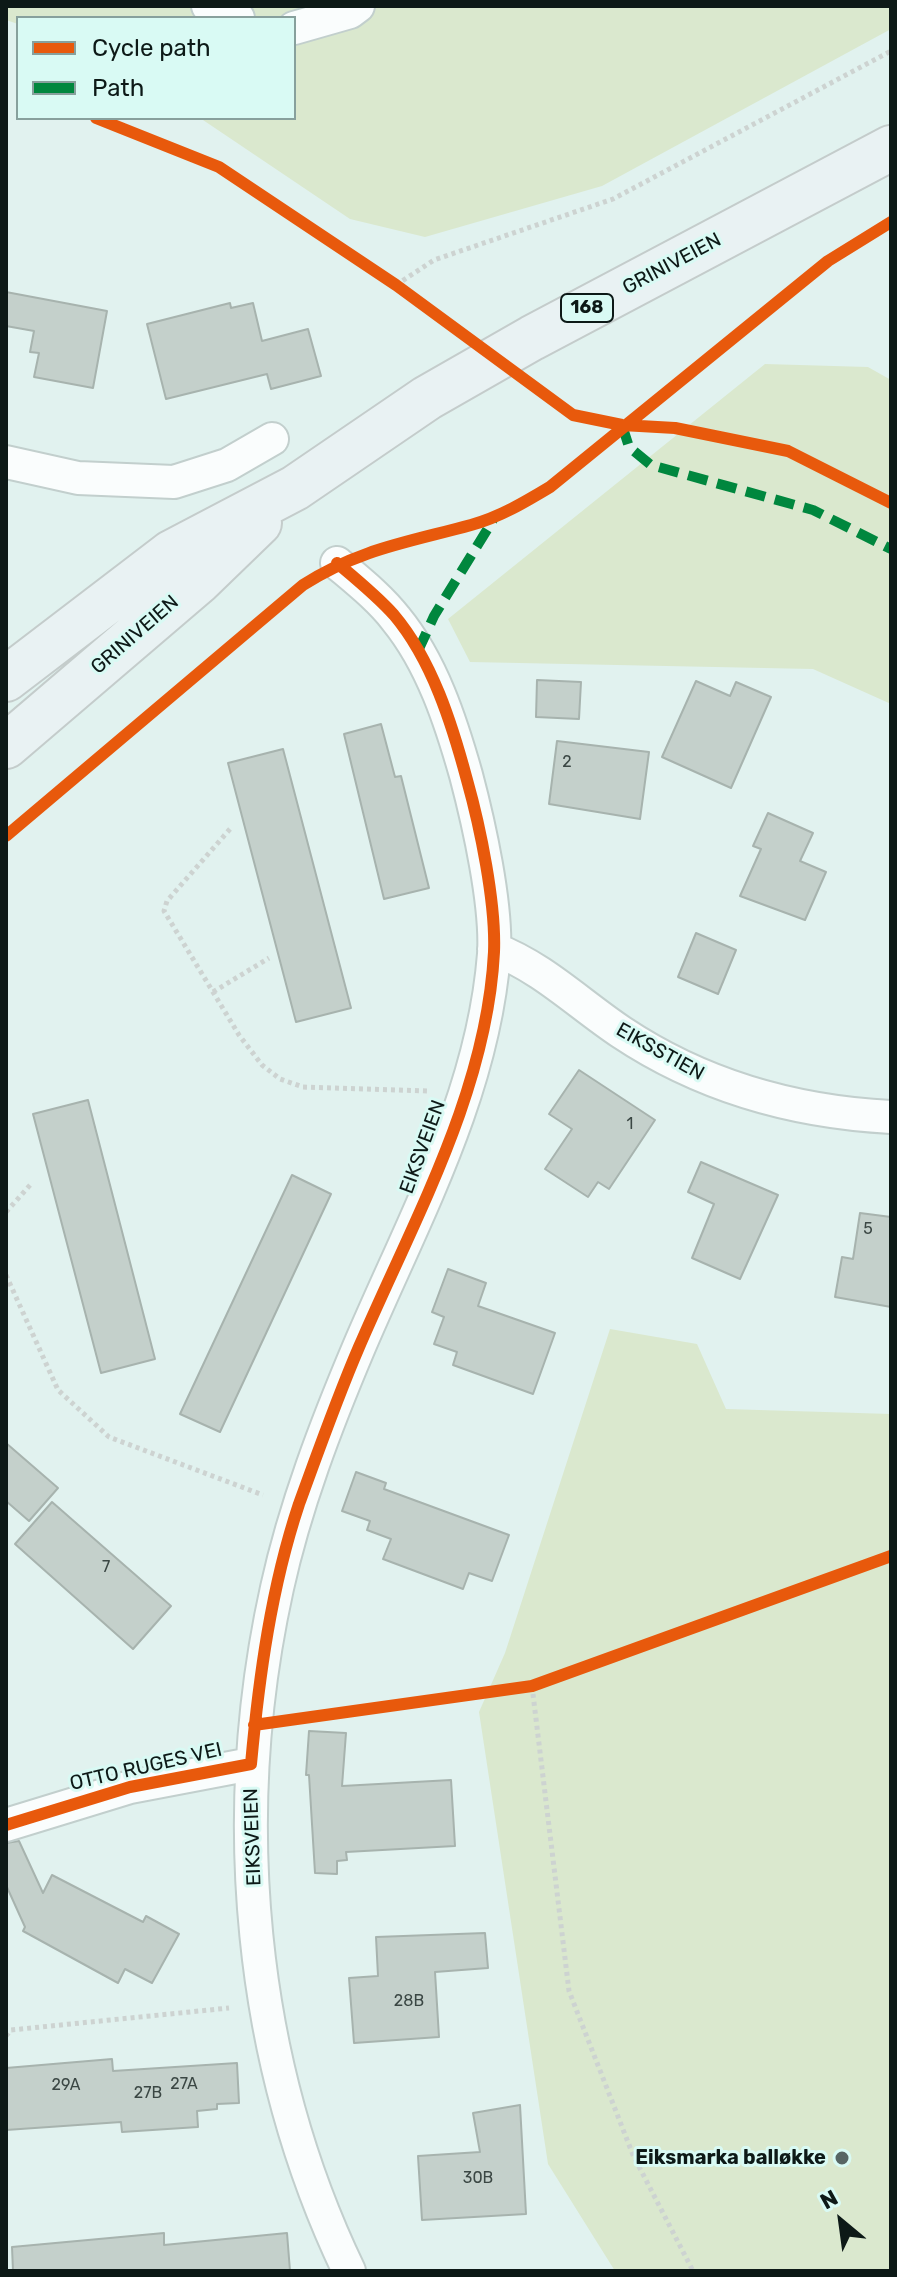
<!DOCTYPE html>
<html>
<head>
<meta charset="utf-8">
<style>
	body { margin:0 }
	#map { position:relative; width:897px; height:2277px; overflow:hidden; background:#e1f2ef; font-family:Rubik,sans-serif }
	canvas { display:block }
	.frame { position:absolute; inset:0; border:8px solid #0d1917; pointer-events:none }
	.legend { position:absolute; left:16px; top:16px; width:280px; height:104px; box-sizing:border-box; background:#d9faf4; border:2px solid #87a09c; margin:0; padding:10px 14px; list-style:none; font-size:24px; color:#0d1917 }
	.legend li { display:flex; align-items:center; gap:16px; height:40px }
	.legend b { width:40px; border:2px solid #87a09c }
	.north { position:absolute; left:801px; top:2181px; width:80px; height:80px; -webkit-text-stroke:6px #d9faf4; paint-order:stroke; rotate:331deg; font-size:22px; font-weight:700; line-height:32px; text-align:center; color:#0d1917 }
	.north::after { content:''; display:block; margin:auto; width:28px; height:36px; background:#0d1917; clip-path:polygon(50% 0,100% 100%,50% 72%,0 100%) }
</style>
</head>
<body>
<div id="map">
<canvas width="897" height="2277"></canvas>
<div class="frame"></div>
<ul class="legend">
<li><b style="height:10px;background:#e8590c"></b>Cycle path</li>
<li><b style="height:10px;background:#00873e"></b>Path</li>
</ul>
<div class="north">N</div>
</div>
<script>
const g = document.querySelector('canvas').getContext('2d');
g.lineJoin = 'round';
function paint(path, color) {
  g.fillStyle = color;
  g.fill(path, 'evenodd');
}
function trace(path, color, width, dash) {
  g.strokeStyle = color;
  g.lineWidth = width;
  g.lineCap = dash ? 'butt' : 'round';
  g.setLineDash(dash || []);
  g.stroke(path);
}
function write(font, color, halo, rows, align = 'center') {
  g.font = font + ' Rubik,sans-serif';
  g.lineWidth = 6;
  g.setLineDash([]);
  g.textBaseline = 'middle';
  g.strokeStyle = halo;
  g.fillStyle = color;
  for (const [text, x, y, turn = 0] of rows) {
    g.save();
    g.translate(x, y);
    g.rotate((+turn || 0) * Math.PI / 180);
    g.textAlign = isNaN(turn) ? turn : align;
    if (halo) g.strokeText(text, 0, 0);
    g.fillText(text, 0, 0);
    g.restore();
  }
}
paint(new Path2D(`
	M 6,6 L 891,6 L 891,29 L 602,186 L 425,237 L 350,219 L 200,118 L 294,118 L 294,18 L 18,18 L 18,24 L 6,20 Z
	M 765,364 L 868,367 L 891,380 L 891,704 L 813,669 L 470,662 L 448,619 Z
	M 610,1329 L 697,1344 L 726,1409 L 891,1414 L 891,2271 L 615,2271 L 548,2164 L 479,1712 L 505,1653 Z`), '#dae8ce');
const building = new Path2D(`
	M 6,292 L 107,311 L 93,388 L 34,377 L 39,353 L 30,352 L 34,331 L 6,326 Z
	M 230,303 L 231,308 L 253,303 L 262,341 L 308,329 L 321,376 L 271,389 L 267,374 L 166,399 L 147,324 Z
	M 537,680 L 581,682 L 579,719 L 536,717 Z
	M 696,681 L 730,696 L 736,682 L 771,697 L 731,788 L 662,757 Z
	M 381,724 L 395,777 L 401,776 L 429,888 L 384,899 L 344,734 Z
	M 557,741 L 649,752 L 640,819 L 549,804 Z
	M 283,749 L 351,1008 L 296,1022 L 228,763 Z
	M 768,813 L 813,833 L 800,861 L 826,872 L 805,920 L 740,896 L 761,849 L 753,846 Z
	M 696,933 L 736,950 L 718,994 L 678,977 Z
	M 579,1070 L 655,1120 L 609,1189 L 598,1182 L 588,1197 L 545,1169 L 572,1129 L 549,1114 Z
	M 88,1100 L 155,1359 L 101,1373 L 33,1114 Z
	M 701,1162 L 778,1195 L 740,1279 L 692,1258 L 714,1204 L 688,1192 Z
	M 292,1175 L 331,1194 L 220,1432 L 180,1414 Z
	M 860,1213 L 891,1217 L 891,1307 L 835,1297 L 842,1257 L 853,1259 Z
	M 448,1269 L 486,1283 L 478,1306 L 555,1333 L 533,1394 L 453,1365 L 457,1352 L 434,1344 L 444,1317 L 432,1312 Z
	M 6,1443 L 58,1488 L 29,1521 L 6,1501 Z
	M 356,1472 L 386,1483 L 384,1489 L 509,1535 L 492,1581 L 469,1573 L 463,1589 L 383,1559 L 391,1539 L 367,1530 L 370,1521 L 342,1511 Z
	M 52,1502 L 171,1606 L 133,1649 L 15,1544 Z
	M 309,1731 L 346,1733 L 342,1786 L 451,1780 L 455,1846 L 346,1852 L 347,1860 L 337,1861 L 337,1874 L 315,1873 L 309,1775 L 306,1775 Z
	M 19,1841 L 43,1893 L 52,1875 L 143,1922 L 146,1916 L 179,1934 L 152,1983 L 125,1969 L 118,1983 L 23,1931 L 25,1927 L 6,1885 L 6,1843 Z
	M 485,1933 L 488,1968 L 435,1972 L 439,2037 L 354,2043 L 349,1978 L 378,1976 L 376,1937 Z
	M 112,2059 L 113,2071 L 237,2063 L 239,2103 L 217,2104 L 217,2109 L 197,2111 L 198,2127 L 122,2132 L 121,2122 L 6,2130 L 6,2068 Z
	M 520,2105 L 526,2214 L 422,2220 L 418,2156 L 480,2152 L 473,2113 Z
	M 164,2233 L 164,2245 L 287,2233 L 290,2271 L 13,2271 L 12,2247 Z`);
paint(building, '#c4d0cb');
trace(building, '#a7b3ae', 2);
const street = new Path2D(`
	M 208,6 L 238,18
	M 294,28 L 350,12 L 358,6
	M 6,462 L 78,478 L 174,482 L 227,465 L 272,439
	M 337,563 C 357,580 380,598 396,619 C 432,663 451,722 466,775 C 479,824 497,905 494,954 C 483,1095 413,1220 359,1347 C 326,1425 295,1506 277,1588 C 227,1814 248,2061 349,2271
	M 494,949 C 542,967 579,1004 621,1032 C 702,1086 795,1112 891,1117
	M 6,1825 L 130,1787 L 251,1764`);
const primary = new Path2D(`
	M 6,679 L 171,553 L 295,488 L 427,398 L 532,338 L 891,148
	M 6,746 L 199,581 L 259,523`);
trace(street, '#c2cfcd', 36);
trace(primary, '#c4cccb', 48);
trace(new Path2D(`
	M 396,285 L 434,260 L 613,199 L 891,51
	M 230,829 L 167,901 L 164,911 L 239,1035 L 262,1065 L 280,1079 L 303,1087 L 427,1091
	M 213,992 L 269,958
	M 6,1212 L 32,1183
	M 6,1275 L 58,1390 L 109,1437 L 263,1495
	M 532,1686 L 569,1991 L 633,2155 L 693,2271
	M 6,2036 L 11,2030 L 229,2008`), '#cdd3d1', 5, [4, 4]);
trace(street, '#fafdfd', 32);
trace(primary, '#e9f2f3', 44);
trace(new Path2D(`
	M 622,425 L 629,447 L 651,465 L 813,510 L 891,549
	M 418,651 L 434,616 L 493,520`), '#00873e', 10, [20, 10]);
trace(new Path2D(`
	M 96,118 L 219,167 L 396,285 L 573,415 L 622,425 L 675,428 L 788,451 L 891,503
	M 6,836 L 303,585 C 359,549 409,542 471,525 C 500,517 525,502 550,487 L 828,261 L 891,222
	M 254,1725 L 532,1686 L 891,1556
	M 6,1825 L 130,1787 L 251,1764 C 259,1677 271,1588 299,1504 C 318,1452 337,1398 359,1347 C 413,1221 487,1092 494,952 C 496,903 480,826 467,780 C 452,724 432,660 394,615 C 377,596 356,579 337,563`), '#e8590c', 12);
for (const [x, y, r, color] of [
	[842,2158,8,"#576563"]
]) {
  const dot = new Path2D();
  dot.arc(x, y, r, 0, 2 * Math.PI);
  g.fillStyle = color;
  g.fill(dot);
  trace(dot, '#d9faf4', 3);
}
write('16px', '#3b4744', null, [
	["2",567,762],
	["1",630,1124],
	["5",868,1229],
	["7",106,1567],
	["28B",409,2001],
	["27A",184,2084],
	["29A",66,2085],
	["27B",148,2093],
	["30B",478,2178]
]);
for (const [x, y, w] of [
	[587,308,52]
]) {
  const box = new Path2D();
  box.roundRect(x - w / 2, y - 14, w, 28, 6);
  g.fillStyle = '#d9faf4';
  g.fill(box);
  trace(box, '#0d1917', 2);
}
write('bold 18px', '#0d1917', null, [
	["168",587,308]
]);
write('20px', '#0d1917', '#d9faf4', [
	["GRINIVEIEN",672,264,-28],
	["GRINIVEIEN",135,635,-41],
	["EIKSSTIEN",660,1052,29],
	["EIKSVEIEN",423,1147,-70],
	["OTTO RUGES VEI",146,1767,-13],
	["EIKSVEIEN",253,1837,-92]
]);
write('bold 20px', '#0d1917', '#d9faf4', [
	["Eiksmarka balløkke",826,2158]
], 'right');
</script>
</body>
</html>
